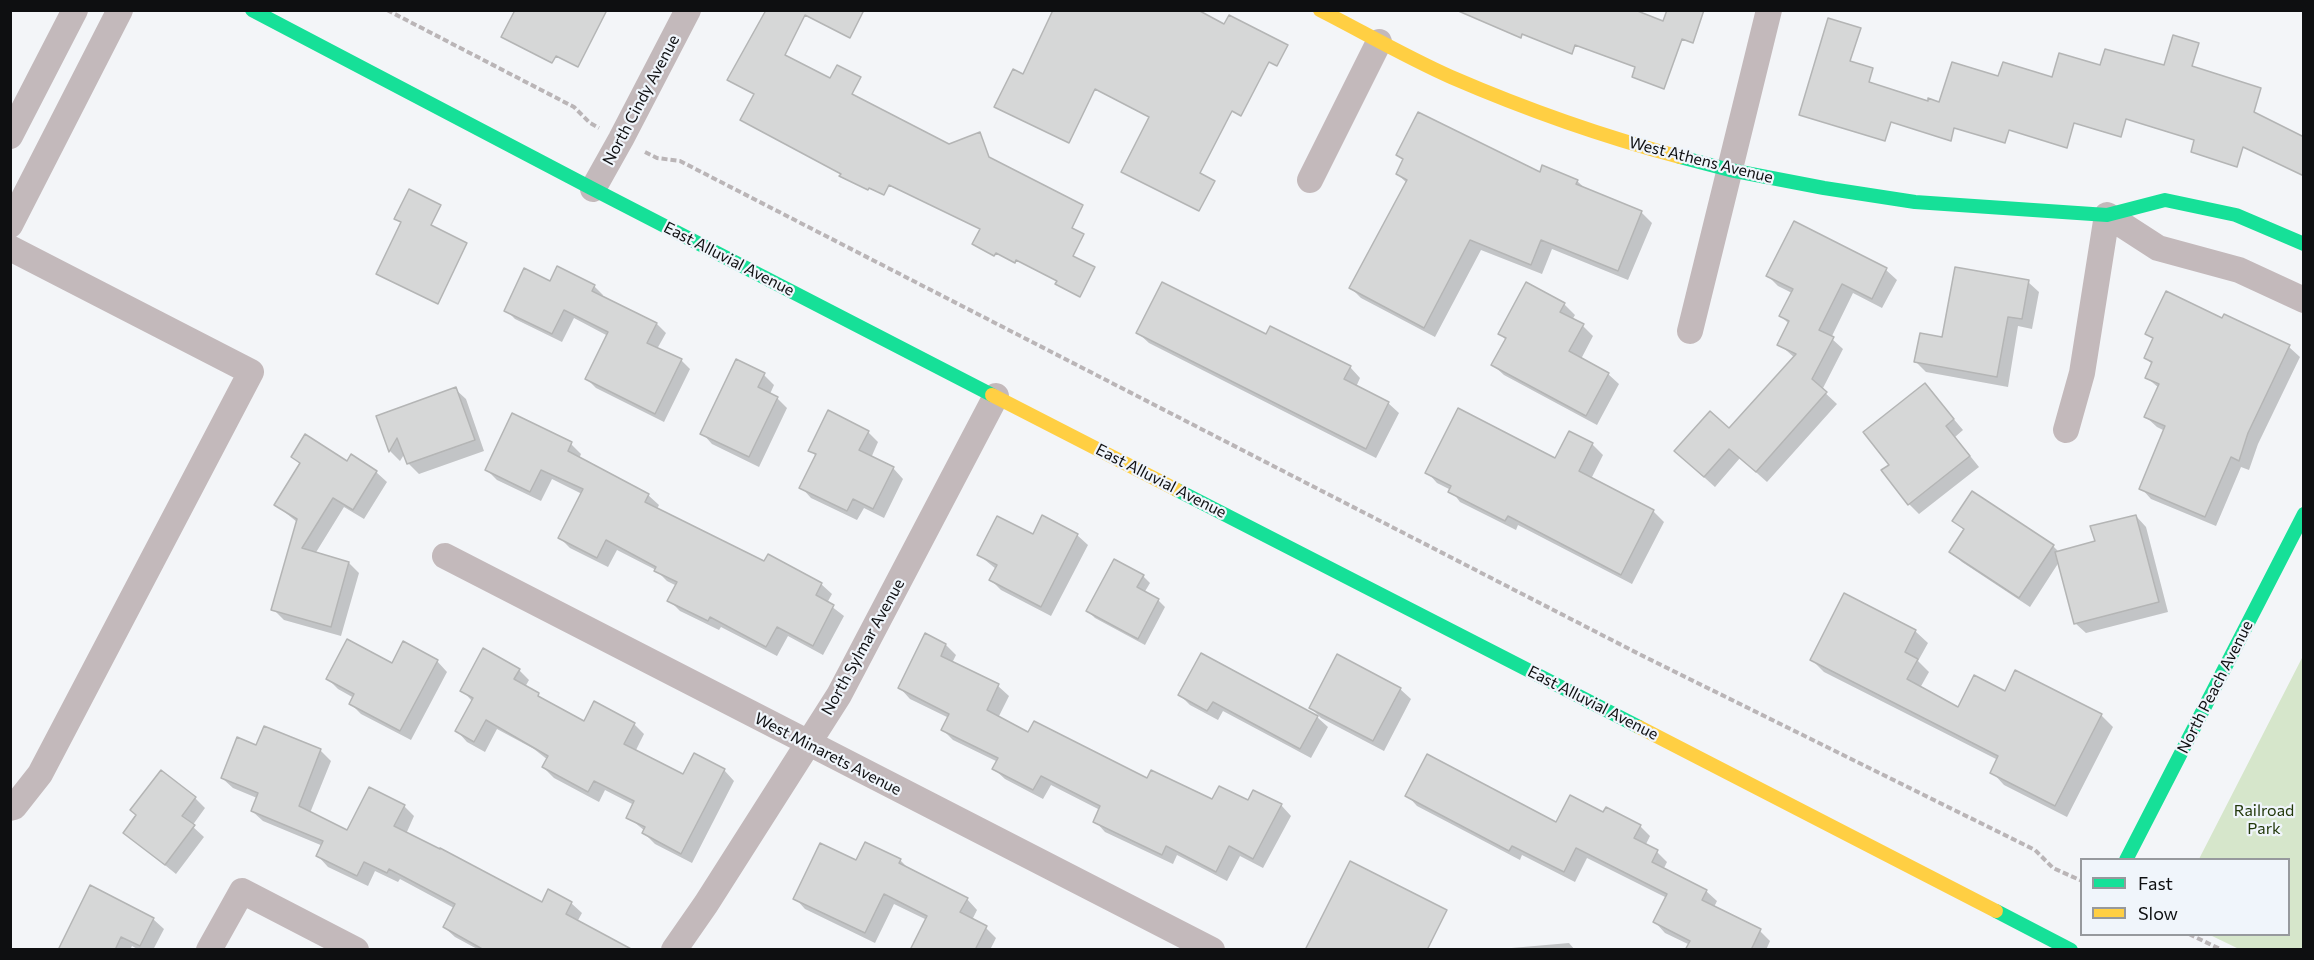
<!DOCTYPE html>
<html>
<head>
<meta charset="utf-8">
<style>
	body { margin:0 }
	#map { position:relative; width:2314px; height:960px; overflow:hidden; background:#f3f5f8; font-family:Commissioner,sans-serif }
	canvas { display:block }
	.frame { position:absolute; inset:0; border:12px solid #0e0f11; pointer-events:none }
	.legend { position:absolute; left:2080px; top:858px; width:210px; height:78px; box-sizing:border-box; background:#f0f5fb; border:2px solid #96999d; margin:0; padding:8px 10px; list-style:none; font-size:18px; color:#0e0f11 }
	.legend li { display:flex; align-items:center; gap:12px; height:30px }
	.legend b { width:30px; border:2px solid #96999d }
</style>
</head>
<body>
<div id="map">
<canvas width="2314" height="960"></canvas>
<div class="frame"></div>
<ul class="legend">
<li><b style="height:8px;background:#16e098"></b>Fast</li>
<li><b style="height:8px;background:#ffcf43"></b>Slow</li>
</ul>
</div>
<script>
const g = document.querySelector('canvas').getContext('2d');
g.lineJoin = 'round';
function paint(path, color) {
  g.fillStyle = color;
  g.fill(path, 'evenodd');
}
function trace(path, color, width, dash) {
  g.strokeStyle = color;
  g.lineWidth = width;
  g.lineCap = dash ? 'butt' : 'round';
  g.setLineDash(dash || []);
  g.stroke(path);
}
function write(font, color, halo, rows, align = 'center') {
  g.font = font + ' Commissioner,sans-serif';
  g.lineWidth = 4.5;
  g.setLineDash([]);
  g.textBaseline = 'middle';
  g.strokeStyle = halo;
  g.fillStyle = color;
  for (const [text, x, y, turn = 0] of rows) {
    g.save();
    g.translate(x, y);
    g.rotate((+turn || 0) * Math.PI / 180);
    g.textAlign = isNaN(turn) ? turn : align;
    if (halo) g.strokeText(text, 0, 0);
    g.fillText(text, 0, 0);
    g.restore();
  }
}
paint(new Path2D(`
	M 2303,656 L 2303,949 L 2239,949 L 2210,935 L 2288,934 L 2288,860 L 2199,859 Z`), '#d6e6cb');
paint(new Path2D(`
	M 1398,155 L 1577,181 L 1587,190 L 1641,212 L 1652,223 L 1628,280 L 1552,249 L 1542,274 L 1481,250 L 1435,337 L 1361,298 L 1351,288 L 1407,183 L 1397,174 L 1404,161 Z
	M 1794,223 L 1886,270 L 1897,280 L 1882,308 L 1853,293 L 1831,338 L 1843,349 L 1822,390 L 1837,404 L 1767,482 L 1740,458 L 1715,487 L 1686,461 L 1729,430 L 1795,358 L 1779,344 L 1789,324 L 1781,316 L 1792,293 L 1778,286 L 1768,276 Z
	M 2028,282 L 2039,292 L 2032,329 L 2018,326 L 2008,387 L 1926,372 L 1916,362 L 1943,339 Z
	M 550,283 L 594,286 L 603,295 L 602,297 L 657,324 L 666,333 L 657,349 L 681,360 L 690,369 L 664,422 L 596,388 L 587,379 L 608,336 L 574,318 L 562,342 L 515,319 L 506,310 Z
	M 1527,284 L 1564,304 L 1575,315 L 1572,320 L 1583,326 L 1593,336 L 1581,359 L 1608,374 L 1619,384 L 1597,425 L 1504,375 L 1493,365 L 1506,340 L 1500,334 Z
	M 2225,316 L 2289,347 L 2300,357 L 2258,444 L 2249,470 L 2241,467 L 2216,526 L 2151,499 L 2141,488 L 2165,431 L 2157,427 L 2146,417 L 2159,388 L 2146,377 L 2152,364 L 2145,357 L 2154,340 L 2147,334 L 2223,320 Z
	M 1138,333 L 1267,336 L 1350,367 L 1360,378 L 1356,387 L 1388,403 L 1399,413 L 1376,458 L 1149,343 Z
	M 764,375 L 774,385 L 770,394 L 777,398 L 787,408 L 759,467 L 712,444 L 702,433 Z
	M 1925,385 L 1963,430 L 1955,437 L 1979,467 L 1919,514 L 1909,504 L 1891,465 Z
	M 455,389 L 466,399 L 484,451 L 419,474 L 408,463 L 405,453 L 400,461 L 390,451 L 378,417 Z
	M 868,432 L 878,442 L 871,458 L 893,468 L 903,479 L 884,518 L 864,508 L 857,520 L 811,498 L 801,487 L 816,456 L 810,450 Z
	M 1570,433 L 1592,444 L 1603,455 L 1591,479 L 1654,512 L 1664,522 L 1632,584 L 1518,525 L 1516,530 L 1460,502 L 1451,490 L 1437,483 L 1427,472 L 1556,460 Z
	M 571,444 L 581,454 L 579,459 L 648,495 L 659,505 L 657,509 L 765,563 L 821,584 L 832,594 L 827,603 L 844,616 L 823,655 L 788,636 L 777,656 L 721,627 L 719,630 L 680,611 L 669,600 L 677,586 L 667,581 L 656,570 L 617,550 L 608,567 L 570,548 L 560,538 L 582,494 L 552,479 L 541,501 L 497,480 L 486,469 Z
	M 293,457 L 348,463 L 376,472 L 387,482 L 364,519 L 344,507 L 315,554 L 349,563 L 359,573 L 341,636 L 284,620 L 273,609 L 297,522 L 276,505 L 301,465 Z
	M 2136,516 L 2146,527 L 2168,612 L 2086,633 L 2075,623 L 2059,562 L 2030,607 L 1962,562 L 1951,551 L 1965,531 L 1954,521 L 2053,546 L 2059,552 L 2096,543 Z
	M 1077,535 L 1088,545 L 1051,616 L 1001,590 L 991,580 L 996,569 L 979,555 L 1033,536 Z
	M 1143,576 L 1150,583 L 1144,593 L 1159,601 L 1165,607 L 1145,645 L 1095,618 L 1088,611 Z
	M 1915,631 L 1928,643 L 1918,661 L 1929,672 L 1920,688 L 1959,709 L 2005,693 L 2101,715 L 2113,727 L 2067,817 L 2004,785 L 1992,772 L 1998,760 L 1824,672 L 1811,659 Z
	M 946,645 L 956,655 L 952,663 L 998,686 L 1009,696 L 998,718 L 1029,734 L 1148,780 L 1213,801 L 1281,805 L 1291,816 L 1263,868 L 1240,856 L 1227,881 L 1177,855 L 1173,864 L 1105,832 L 1095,821 L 1100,810 L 1051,785 L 1043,799 L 1005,779 L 994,769 L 998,762 L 953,740 L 943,730 L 949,718 L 910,699 L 900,688 Z
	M 437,661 L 447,672 L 411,740 L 361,714 L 351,704 L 354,698 L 338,689 L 328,679 L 393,665 Z
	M 519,670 L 529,680 L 525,687 L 545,701 L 585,723 L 634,724 L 644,734 L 635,752 L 684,776 L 724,770 L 734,781 L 692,863 L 655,844 L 644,833 L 645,831 L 628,817 L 634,805 L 605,790 L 599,802 L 554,778 L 543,767 L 548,760 L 534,749 L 497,729 L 485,752 L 467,742 L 457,731 L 472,701 L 462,690 Z
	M 1400,689 L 1411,699 L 1384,751 L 1321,718 L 1311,708 Z
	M 1180,695 L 1317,717 L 1328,727 L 1311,758 L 1223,711 L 1218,720 L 1190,705 Z
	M 257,747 L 320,750 L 331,761 L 310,813 L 348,832 L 404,806 L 414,816 L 406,834 L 542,904 L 571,903 L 582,913 L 577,922 L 620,950 L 479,950 L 455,937 L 444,927 L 454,908 L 400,879 L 398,882 L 375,871 L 368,886 L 328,867 L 318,856 L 323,846 L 263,821 L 252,811 L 257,798 L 233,788 L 222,778 Z
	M 1407,795 L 1557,824 L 1603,814 L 1640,826 L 1650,836 L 1645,846 L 1657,852 L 1667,862 L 1663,870 L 1706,891 L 1717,901 L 1714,907 L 1760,931 L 1770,941 L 1766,950 L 1687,950 L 1690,945 L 1665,933 L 1655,922 L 1667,898 L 1587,858 L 1575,882 L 1522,855 L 1520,860 L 1417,806 Z
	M 195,798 L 205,808 L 192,826 L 204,837 L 176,874 L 125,833 Z
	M 900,860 L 911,871 L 967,899 L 977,910 L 972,920 L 986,928 L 996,938 L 990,950 L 914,950 L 927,920 L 894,904 L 875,943 L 805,909 L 795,898 L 857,862 Z
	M 153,919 L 164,929 L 153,950 L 139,950 L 132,946 L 130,950 L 60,950 Z
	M 1569,943 L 1575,950 L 1500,950 L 1500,949 Z`), '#0003');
const building = new Path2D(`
	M 515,10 L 607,10 L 578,67 L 556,56 L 552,63 L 501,37 Z
	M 766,10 L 864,10 L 850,38 L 805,15 L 785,55 L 830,78 L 837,65 L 861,77 L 852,94 L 949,144 L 980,132 L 989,157 L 1083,205 L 1072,228 L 1084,234 L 1073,256 L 1095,267 L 1080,297 L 1055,284 L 1057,281 L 1016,260 L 1015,263 L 996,253 L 994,256 L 972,244 L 980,229 L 889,185 L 884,195 L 869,188 L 868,190 L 839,176 L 841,174 L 740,120 L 754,94 L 727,80 Z
	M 1053,10 L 1198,10 L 1224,24 L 1229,15 L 1288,45 L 1277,66 L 1269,62 L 1241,116 L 1232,111 L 1200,173 L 1215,181 L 1199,211 L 1121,172 L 1149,117 L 1095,89 L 1069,143 L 994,107 L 1013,69 L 1023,74 Z
	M 1456,10 L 1635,10 L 1663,21 L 1667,10 L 1704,10 L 1693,43 L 1682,39 L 1664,89 L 1632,77 L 1635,67 L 1575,45 L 1572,54 L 1522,34 L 1521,38 Z
	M 1828,18 L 1861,28 L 1850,61 L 1873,68 L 1869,82 L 1928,101 L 1928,98 L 1939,102 L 1952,62 L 1998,76 L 2003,62 L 2052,77 L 2059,53 L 2100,65 L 2105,49 L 2164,65 L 2173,35 L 2199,43 L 2192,66 L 2261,88 L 2254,112 L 2304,137 L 2304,176 L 2243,147 L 2237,167 L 2191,152 L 2194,140 L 2126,119 L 2121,137 L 2074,123 L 2067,148 L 2009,130 L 2005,143 L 1954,128 L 1951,141 L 1891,122 L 1885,141 L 1799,115 Z
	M 1418,112 L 1540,172 L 1542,165 L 1578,180 L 1576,184 L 1642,211 L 1618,271 L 1541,240 L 1531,265 L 1470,240 L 1424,328 L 1349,288 L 1407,180 L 1396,174 L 1403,159 L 1396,155 Z
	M 409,189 L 441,205 L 431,225 L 467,243 L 438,304 L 376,274 L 401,222 L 394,219 Z
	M 1794,221 L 1887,268 L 1872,299 L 1842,284 L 1819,330 L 1834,337 L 1812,379 L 1827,392 L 1756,472 L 1729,449 L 1704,477 L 1674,451 L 1710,411 L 1729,428 L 1796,354 L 1777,345 L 1789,321 L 1779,316 L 1793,289 L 1766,276 Z
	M 557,266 L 595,285 L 592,291 L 657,323 L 647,343 L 682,359 L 655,414 L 585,379 L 608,332 L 564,310 L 552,334 L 504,311 L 524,268 L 550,281 Z
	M 1955,267 L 2029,280 L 2022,319 L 2008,317 L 1997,377 L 1914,362 L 1920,333 L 1942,337 Z
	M 1162,282 L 1266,334 L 1270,326 L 1351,366 L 1344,379 L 1389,402 L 1366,449 L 1136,333 Z
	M 1526,282 L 1565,303 L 1560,312 L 1584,324 L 1569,351 L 1609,373 L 1586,416 L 1491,365 L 1506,338 L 1498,334 Z
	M 2166,291 L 2222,318 L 2224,314 L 2290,345 L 2248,433 L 2239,461 L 2231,457 L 2205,517 L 2139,489 L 2165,426 L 2144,417 L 2159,384 L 2145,378 L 2152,362 L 2144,358 L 2153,338 L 2145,334 Z
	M 736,359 L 765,373 L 758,387 L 778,397 L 749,457 L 700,434 Z
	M 1925,383 L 1954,419 L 1946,426 L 1970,456 L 1908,505 L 1881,470 L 1889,465 L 1863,432 Z
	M 456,387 L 475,440 L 407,464 L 397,438 L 389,452 L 376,416 Z
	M 1458,408 L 1555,458 L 1569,431 L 1593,443 L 1579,471 L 1654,510 L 1621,575 L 1508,516 L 1505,521 L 1448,492 L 1451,486 L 1425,473 Z
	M 828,410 L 869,431 L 859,450 L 894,467 L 873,509 L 853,499 L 847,511 L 799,488 L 816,454 L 808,451 Z
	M 512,413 L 572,442 L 568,451 L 649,494 L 645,502 L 764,561 L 768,554 L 822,583 L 816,595 L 834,605 L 813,646 L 777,627 L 766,647 L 710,617 L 708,621 L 667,601 L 677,582 L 654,571 L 656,567 L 606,540 L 597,558 L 558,538 L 583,489 L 541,470 L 530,492 L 485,470 Z
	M 305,434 L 347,461 L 351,454 L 377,471 L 353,510 L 333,498 L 302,548 L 349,562 L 331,627 L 271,610 L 297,519 L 274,505 L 300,463 L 291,457 Z
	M 1972,491 L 2054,545 L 2019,598 L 1949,552 L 1964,529 L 1952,521 Z
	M 1042,515 L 1078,534 L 1041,607 L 989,580 L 997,565 L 977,555 L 997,516 L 1033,534 Z
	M 2136,515 L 2159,602 L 2074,624 L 2055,552 L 2095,541 L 2090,526 Z
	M 1114,559 L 1144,575 L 1137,587 L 1159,599 L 1138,639 L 1086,611 Z
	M 1844,593 L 1916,630 L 1905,652 L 1918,659 L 1907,679 L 1958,707 L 1974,675 L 2005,691 L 2015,670 L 2102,714 L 2055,806 L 1990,773 L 1998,756 L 1810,660 Z
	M 925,633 L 946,644 L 941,656 L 999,684 L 987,710 L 1028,732 L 1034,721 L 1147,778 L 1151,770 L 1212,799 L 1219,786 L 1248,800 L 1253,790 L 1282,804 L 1253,859 L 1229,846 L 1216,872 L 1166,846 L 1162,855 L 1093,822 L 1100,806 L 1041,776 L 1033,790 L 992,769 L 998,758 L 941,730 L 949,714 L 898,688 Z
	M 347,639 L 392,663 L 403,641 L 438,660 L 400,731 L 349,704 L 354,694 L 326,679 Z
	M 483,648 L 520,669 L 514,679 L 539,693 L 538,696 L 584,721 L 594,701 L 635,723 L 624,744 L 683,774 L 694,753 L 725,769 L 681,854 L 642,833 L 645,827 L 626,818 L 634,801 L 594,781 L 588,792 L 542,767 L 548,756 L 486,720 L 474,742 L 455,731 L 473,698 L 460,691 Z
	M 1201,653 L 1318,716 L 1300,749 L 1213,702 L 1207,711 L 1178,695 Z
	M 1337,654 L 1401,688 L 1373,741 L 1309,708 Z
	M 264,726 L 321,749 L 299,806 L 347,830 L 369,787 L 405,805 L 394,826 L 440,849 L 440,848 L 542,902 L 548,889 L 572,902 L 566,914 L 633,950 L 484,950 L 443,927 L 455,904 L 389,869 L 387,873 L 364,862 L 357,876 L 316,856 L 323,841 L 251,811 L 258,793 L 221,778 L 237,737 L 256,745 Z
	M 1427,754 L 1556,822 L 1570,795 L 1603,812 L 1606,807 L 1641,825 L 1634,838 L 1658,850 L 1652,862 L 1707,890 L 1702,900 L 1761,929 L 1751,950 L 1685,950 L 1690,941 L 1653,922 L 1667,894 L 1576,848 L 1564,872 L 1512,846 L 1509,851 L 1405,796 Z
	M 161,770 L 196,797 L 182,816 L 195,825 L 165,865 L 123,833 L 136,815 L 130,810 Z
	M 865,842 L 901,859 L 899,863 L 968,898 L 960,912 L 987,926 L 975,950 L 910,950 L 927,916 L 884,894 L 865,933 L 793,899 L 820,843 L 856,860 Z
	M 1350,861 L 1447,910 L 1427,950 L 1305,950 Z
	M 90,885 L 154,918 L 140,946 L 121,937 L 115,950 L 58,950 Z`);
paint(building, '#d6d7d7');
trace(building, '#b4b5b5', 1.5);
trace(new Path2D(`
	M 387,10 L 574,107 L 590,123 L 599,128
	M 645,152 L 657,158 L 680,161 L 1639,654 L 2035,850 L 2053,868 L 2082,881
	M 2189,934 L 2222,950`), '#bab5b7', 4, [6, 3]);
trace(new Path2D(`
	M 10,136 L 75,10
	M 1310,180 L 1379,42
	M 593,189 L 621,139 L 688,10
	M 10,225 L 120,10
	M 10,248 L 251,372 L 40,774 L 14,807 L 10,808
	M 1690,331 L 1769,10
	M 2066,430 L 2082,373 L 2107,215 L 2158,248 L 2239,270 L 2304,300
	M 445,556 L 1212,950
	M 209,950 L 242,891 L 356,950
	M 674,950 L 706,904 L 839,695 L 996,396`), '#c3b9bb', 26);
trace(new Path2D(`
	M 252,10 L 593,189 L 992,395
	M 1680,157 L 1730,170 L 1824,188 L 1915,202 L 2107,215 L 2165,200 L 2236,215 L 2304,244
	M 1177,490 L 1639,727
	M 2126,860 L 2304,514
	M 1996,911 L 2071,950`), '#16e098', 14);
trace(new Path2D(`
	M 1320,10 C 1363,32 1406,57 1451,77 C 1525,109 1601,136 1680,157
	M 992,395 L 1177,490
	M 1639,727 L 1996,911`), '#ffcf43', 14);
write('16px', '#0e0f11', '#f0f5fb', [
	["North Cindy Avenue",641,100,-62],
	["West Athens Avenue",1701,160,14],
	["East Alluvial Avenue",729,259,27],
	["East Alluvial Avenue",1161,481,27],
	["North Sylmar Avenue",863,647,-61],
	["North Peach Avenue",2215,687,-63],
	["East Alluvial Avenue",1593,703,27],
	["West Minarets Avenue",828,754,27]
]);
write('16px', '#22380a', '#f0f5fb', [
	["Railroad",2264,811],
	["Park",2264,829]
]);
</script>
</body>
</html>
